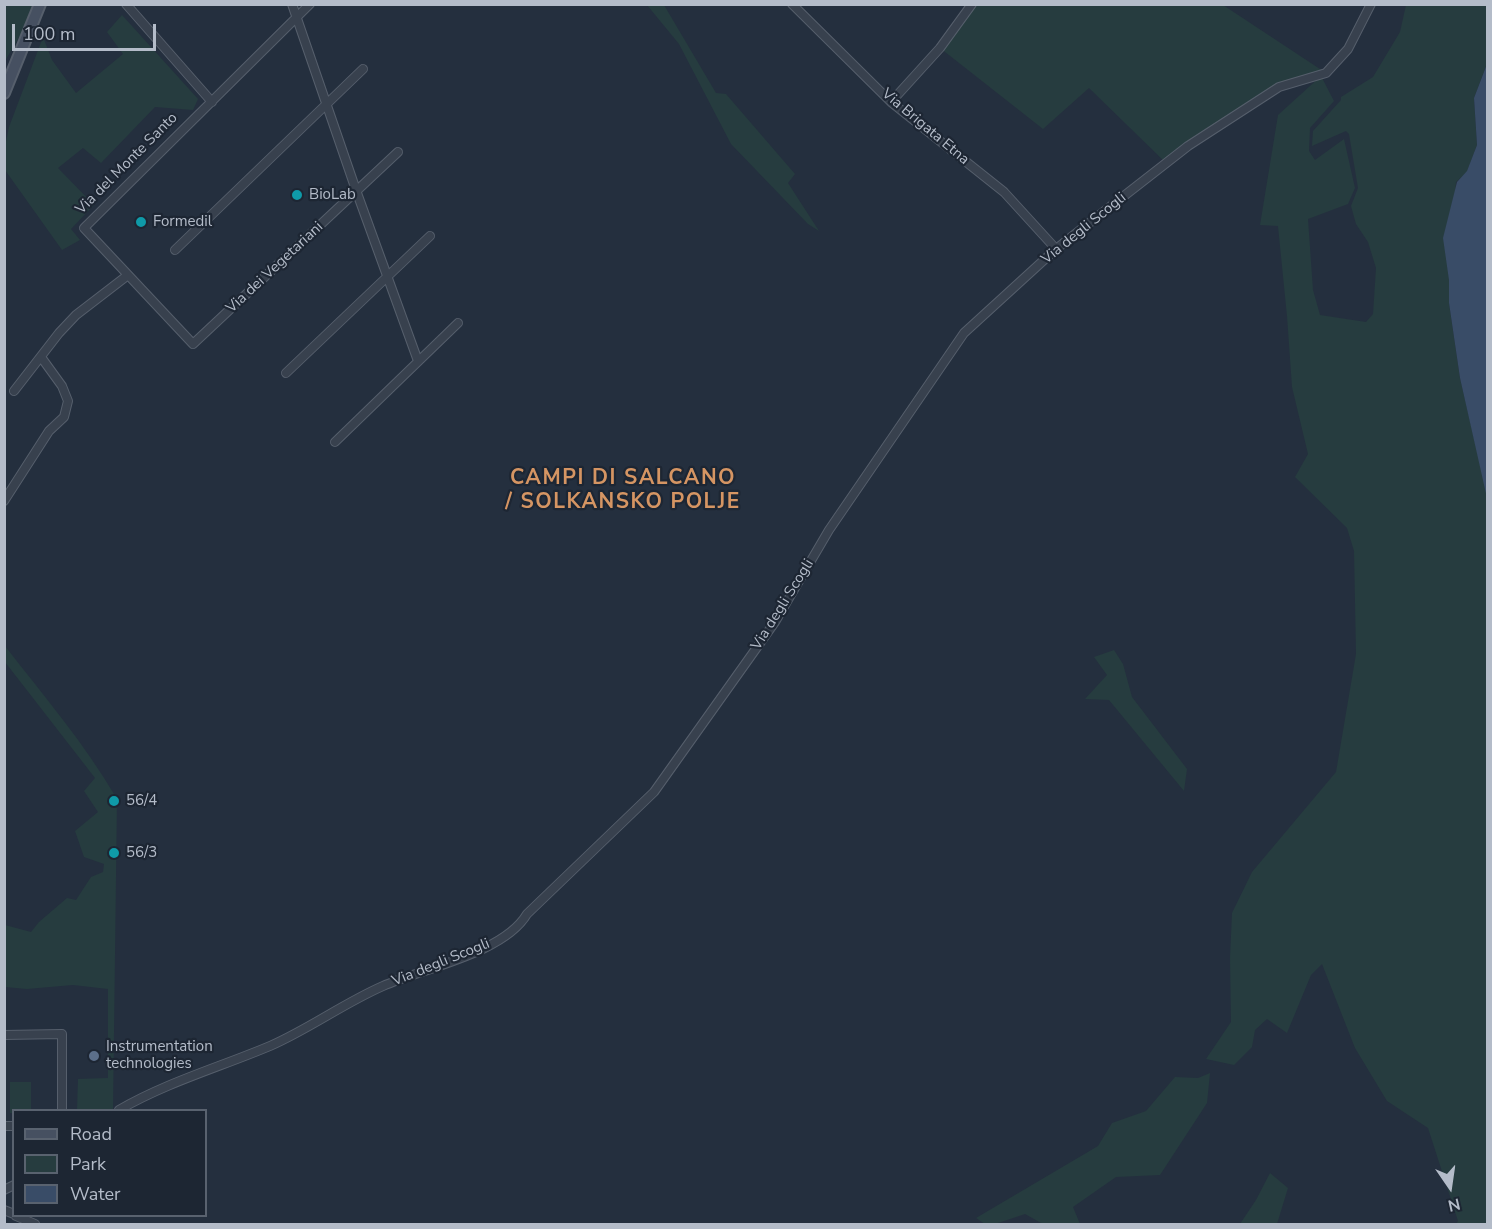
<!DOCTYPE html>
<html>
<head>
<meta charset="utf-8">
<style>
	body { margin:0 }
	#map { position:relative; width:1492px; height:1229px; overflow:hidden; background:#242f3e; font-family:"Nunito Sans",sans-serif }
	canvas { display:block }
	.frame { position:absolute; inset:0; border:6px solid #b4bcc9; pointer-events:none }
	.legend { position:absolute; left:12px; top:1109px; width:195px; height:108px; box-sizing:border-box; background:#1d2633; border:2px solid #59626f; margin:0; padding:8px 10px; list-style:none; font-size:18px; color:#b4bcc9 }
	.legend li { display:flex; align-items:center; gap:12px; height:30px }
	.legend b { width:30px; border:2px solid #59626f }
	.north { position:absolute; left:1420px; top:1157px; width:60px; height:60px; -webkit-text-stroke:4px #1d2633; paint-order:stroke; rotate:167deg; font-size:16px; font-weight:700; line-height:24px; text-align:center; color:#b4bcc9 }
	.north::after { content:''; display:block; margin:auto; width:21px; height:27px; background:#b4bcc9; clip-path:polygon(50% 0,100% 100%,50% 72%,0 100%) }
	.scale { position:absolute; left:12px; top:24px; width:144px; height:27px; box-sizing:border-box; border:3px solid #b4bcc9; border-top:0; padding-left:8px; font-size:18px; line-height:21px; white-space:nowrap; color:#b4bcc9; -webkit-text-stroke:4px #1d2633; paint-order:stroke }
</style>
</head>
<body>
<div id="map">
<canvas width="1492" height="1229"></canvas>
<div class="frame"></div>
<ul class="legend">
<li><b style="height:8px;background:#465061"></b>Road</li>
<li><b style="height:16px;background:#263c3f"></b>Park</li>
<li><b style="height:16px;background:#394c67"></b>Water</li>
</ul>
<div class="north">N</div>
<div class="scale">100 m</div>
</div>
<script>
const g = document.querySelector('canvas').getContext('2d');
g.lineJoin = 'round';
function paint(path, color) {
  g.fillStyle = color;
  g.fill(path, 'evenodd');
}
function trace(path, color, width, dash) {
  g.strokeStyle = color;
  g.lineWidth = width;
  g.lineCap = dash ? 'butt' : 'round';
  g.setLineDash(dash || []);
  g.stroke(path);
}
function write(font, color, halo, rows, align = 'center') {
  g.font = font + ' "Nunito Sans",sans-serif';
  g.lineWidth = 4.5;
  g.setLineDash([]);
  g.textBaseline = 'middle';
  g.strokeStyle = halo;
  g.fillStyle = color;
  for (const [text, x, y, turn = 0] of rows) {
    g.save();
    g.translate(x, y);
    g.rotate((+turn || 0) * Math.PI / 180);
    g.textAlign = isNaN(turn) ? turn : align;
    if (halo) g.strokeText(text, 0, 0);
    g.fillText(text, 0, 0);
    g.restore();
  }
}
paint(new Path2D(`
	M 5,4 L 32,5 L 24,29 L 5,61 Z
	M 647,5 L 664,5 L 716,93 L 726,94 L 795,174 L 788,183 L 819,231 L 808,224 L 731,144 L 679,44 Z
	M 972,5 L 1223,5 L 1326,73 L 1279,87 L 1166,163 L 1089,88 L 1043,129 L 940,48 Z
	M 1406,5 L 1487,5 L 1487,64 L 1474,98 L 1477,145 L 1467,172 L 1456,182 L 1449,280 L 1449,303 L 1460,378 L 1488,498 L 1487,1224 L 1456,1224 L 1458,1221 L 1428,1128 L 1387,1101 L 1355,1048 L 1322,964 L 1311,975 L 1287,1033 L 1267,1019 L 1255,1030 L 1252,1047 L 1234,1065 L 1206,1059 L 1231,1022 L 1230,958 L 1232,913 L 1252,872 L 1336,772 L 1356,654 L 1354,551 L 1347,528 L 1295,477 L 1308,454 L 1292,387 L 1287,316 L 1278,226 L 1260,225 L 1278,115 L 1321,76 L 1334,101 L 1310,128 L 1309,151 L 1315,160 L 1344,139 L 1355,188 L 1348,204 L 1308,219 L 1313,290 L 1320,315 L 1366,322 L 1373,314 L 1376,268 L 1368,242 L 1356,224 L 1351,206 L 1358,188 L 1349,134 L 1346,131 L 1312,146 L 1313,131 L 1341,100 L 1341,97 L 1373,77 L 1400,32 Z
	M 122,15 L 198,99 L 193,110 L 155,107 L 101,163 L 83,148 L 58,168 L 94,205 L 71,229 L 80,240 L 62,250 L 5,170 L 5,146 L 9,127 L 43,37 L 52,60 L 76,93 L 123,54 L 107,32 Z
	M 5,646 C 44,696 85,744 117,799 L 113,1110 L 77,1110 L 78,1079 L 108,1078 L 108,989 L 73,985 L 27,989 L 5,987 L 5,925 L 31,932 L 39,922 L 67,898 L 76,900 L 91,877 L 103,872 L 104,864 L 84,857 L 75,831 L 98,812 L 84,791 L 95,778 L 5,662 Z
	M 1114,650 L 1123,664 L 1132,697 L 1187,769 L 1184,791 L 1109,700 L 1085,699 L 1107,675 L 1094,657 Z
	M 1210,1073 L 1207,1103 L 1160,1175 L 1116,1177 L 1073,1207 L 1080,1224 L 1043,1224 L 1025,1214 L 995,1224 L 985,1224 L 976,1218 L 1098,1146 L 1112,1123 L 1146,1111 L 1175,1077 L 1198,1078 Z
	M 10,1082 L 31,1082 L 31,1110 L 14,1110 L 13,1113 L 10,1113 Z
	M 1270,1173 L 1288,1188 L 1277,1224 L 1240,1224 L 1256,1200 Z`), '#263c3f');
paint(new Path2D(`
	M 1487,64 L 1487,498 L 1460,378 L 1449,303 L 1449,280 L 1443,238 L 1457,182 L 1467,171 L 1477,145 L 1474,98 Z`), '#394c67');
const street = new Path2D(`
	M 126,4 L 212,102
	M 292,4 L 357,193 L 418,361
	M 310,4 L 84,228 L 193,344 L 398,152
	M 792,4 L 891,102 L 1004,192 L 1056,249
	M 891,102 L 940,48 L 972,4
	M 175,250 L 363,69
	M 286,373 L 430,236
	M 14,391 L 59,333 L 76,315 L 128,275
	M 335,442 L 458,323
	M 4,501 L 49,431 L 64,417 L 68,401 L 62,386 L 41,357
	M 4,1035 L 62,1034 L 62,1110
	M 119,1110 C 165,1083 220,1067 270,1046 C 309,1029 344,1003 383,986 C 424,968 504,953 527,914 L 654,792 L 775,622 L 829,530 L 964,333 L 1056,249 L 1188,146 L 1279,87 L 1326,73 L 1348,49 L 1371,4
	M 4,1126 L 14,1126
	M 4,1190 L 14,1185
	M 4,1210 L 14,1214
	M 16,1216 L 35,1224`);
const secondary = new Path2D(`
	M 4,93 L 40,4`);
trace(street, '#565f6c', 10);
trace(secondary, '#565f6c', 14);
trace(street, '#38414e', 8);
trace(secondary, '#465061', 10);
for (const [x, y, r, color] of [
	[297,195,6,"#0f9aa8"],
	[141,222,6,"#0f9aa8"],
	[114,801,6,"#0f9aa8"],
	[114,853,6,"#0f9aa8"],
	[94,1056,6,"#5c6f8a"]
]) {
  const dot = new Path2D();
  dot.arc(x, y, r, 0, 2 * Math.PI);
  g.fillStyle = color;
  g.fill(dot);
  trace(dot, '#1d2633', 2);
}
write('15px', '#b4bcc9', '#1d2633', [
	["Via Brigata Etna",925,127,40],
	["Via del Monte Santo",127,164,-45],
	["Via degli Scogli",1084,229,-39],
	["Via dei Vegetariani",275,268,-43],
	["Via degli Scogli",783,605,-58],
	["Via degli Scogli",441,963,-22]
]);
write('15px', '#b4bcc9', '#1d2633', [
	["BioLab",309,195],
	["Formedil",153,222],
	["56/4",126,801],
	["56/3",126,853],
	["Instrumentation",106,1047],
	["technologies",106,1064]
], 'left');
g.letterSpacing = '1.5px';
write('bold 21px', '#d59563', '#1d2633', [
	["CAMPI DI SALCANO",623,479],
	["/ SOLKANSKO POLJE",623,503]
]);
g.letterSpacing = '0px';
</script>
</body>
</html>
